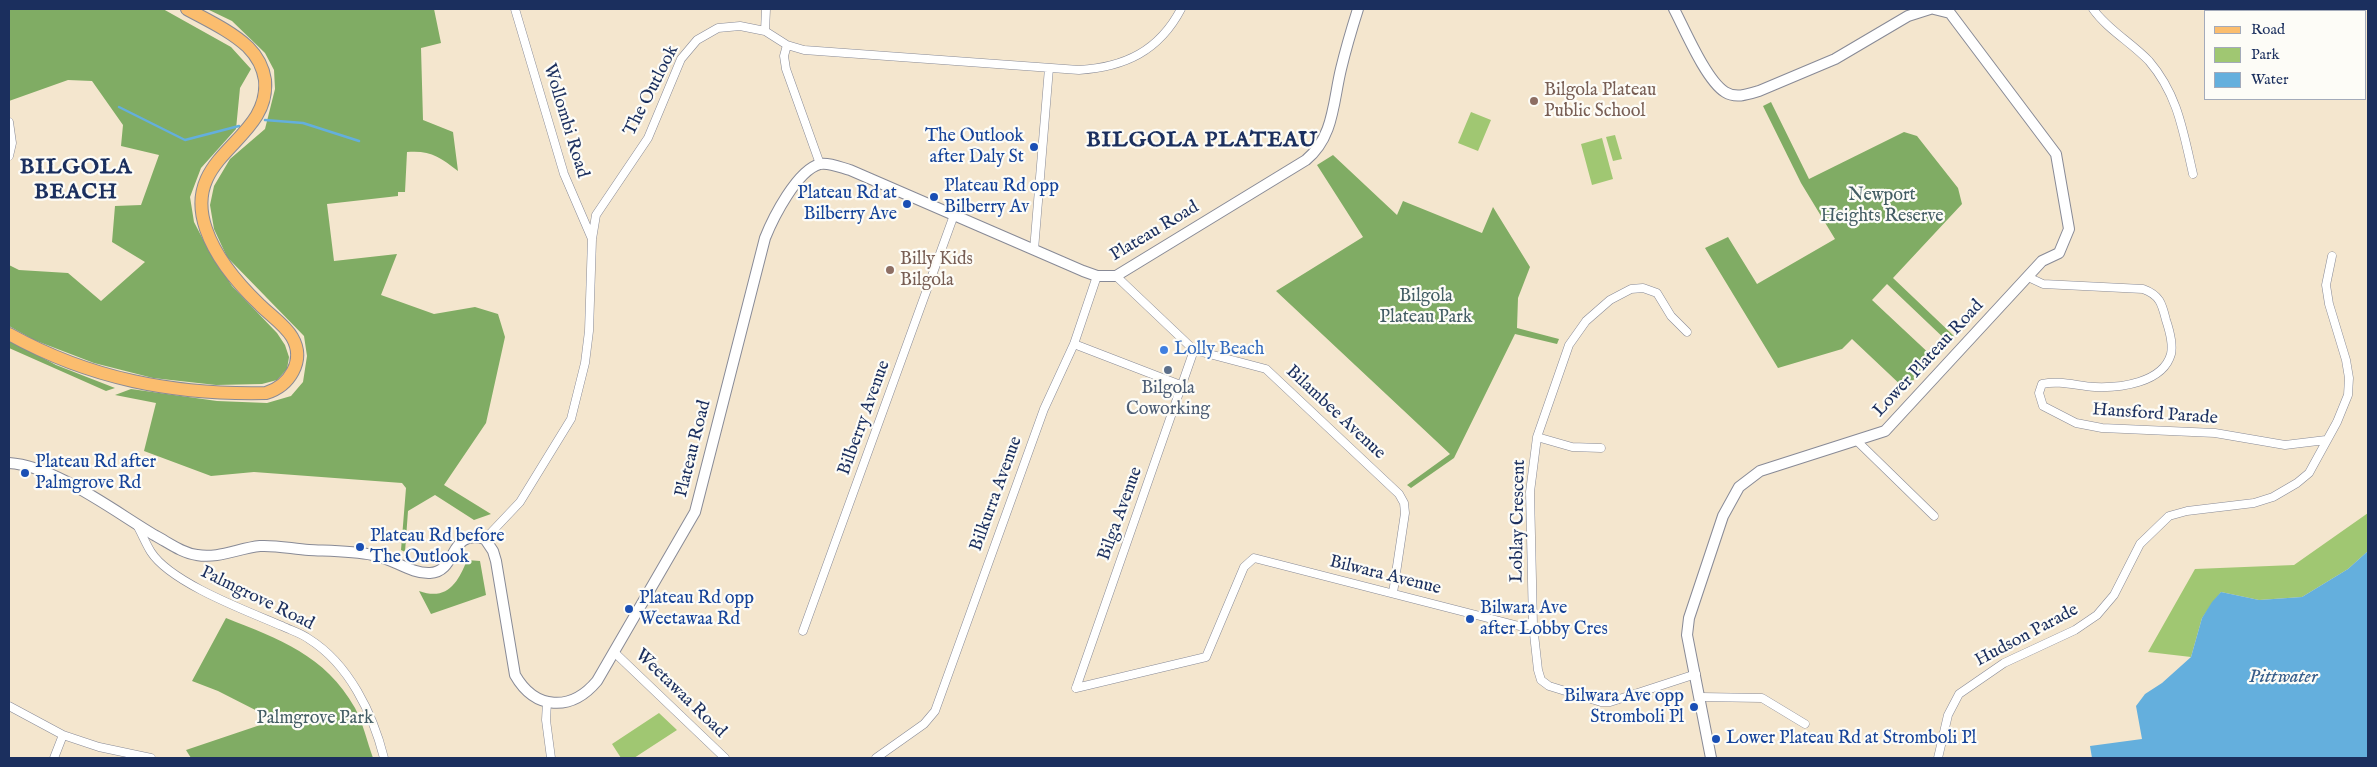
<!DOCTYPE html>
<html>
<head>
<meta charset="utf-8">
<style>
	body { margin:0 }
	#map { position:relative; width:2377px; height:767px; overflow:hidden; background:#f4e6ce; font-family:"IM FELL English",serif }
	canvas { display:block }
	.frame { position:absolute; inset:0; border:10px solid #1b2f5e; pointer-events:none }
	.legend { position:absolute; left:2204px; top:10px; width:162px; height:90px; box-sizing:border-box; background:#fdfcf7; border:1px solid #a3aaba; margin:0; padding:6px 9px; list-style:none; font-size:15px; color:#1b2f5e }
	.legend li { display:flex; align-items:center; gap:10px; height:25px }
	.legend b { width:25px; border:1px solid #a3aaba }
</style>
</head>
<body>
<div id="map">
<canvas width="2377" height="767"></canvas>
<div class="frame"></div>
<ul class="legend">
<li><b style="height:6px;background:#fbbd6e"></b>Road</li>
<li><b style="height:14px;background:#a0c772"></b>Park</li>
<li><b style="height:14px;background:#64afdd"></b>Water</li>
</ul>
</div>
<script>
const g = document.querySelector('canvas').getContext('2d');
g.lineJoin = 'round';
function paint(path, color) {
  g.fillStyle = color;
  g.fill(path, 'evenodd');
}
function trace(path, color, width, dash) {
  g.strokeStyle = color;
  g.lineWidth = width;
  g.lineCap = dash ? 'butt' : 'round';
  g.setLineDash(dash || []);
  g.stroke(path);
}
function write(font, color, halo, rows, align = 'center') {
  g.font = font + ' "IM FELL English",serif';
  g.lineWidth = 4.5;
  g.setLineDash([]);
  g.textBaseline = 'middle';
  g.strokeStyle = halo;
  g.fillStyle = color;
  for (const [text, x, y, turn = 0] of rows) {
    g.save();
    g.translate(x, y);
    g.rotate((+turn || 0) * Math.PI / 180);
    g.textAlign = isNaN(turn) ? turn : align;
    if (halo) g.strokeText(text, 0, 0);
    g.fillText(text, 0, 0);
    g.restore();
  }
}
paint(new Path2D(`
	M 1471,112 L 1491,120 L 1478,151 L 1458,143 Z
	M 1615,135 L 1622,159 L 1613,161 L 1606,137 Z
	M 1602,138 L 1613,179 L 1592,185 L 1581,144 Z
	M 2368,513 L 2368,551 L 2348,569 L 2302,597 L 2259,600 L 2221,592 L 2202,618 L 2191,657 L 2148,652 L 2195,569 L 2294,565 Z
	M 659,713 L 677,730 L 634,758 L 621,758 L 612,744 Z`), '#a0c772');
paint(new Path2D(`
	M 9,9 L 163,9 L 231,47 L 251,69 L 240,88 L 236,129 L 201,168 L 190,197 L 194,222 L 208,249 L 232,286 L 277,333 L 285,345 L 289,357 L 287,369 L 277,380 L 262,384 L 216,385 L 153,378 L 94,363 L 34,340 L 9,326 L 9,265 L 19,270 L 68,273 L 101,301 L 145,262 L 112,242 L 115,206 L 141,205 L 159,155 L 121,146 L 123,125 L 92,81 L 68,80 L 9,101 Z
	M 207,9 L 434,9 L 441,43 L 421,48 L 423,120 L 453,132 L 458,171 C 440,157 430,150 407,152 L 405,192 L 398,192 L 398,196 L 327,204 L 334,261 L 397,254 L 381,295 L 434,314 L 475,307 L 498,314 L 505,337 L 486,423 L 444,485 L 491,514 L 474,520 L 435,495 L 408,511 L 405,552 L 401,550 L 406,488 L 402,483 L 254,472 L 211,476 L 144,451 L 156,403 L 115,395 L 131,389 L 217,401 L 267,403 L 291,396 L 303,382 L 307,356 L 304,336 L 227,257 L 214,229 L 210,205 L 214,186 L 230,159 L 265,129 L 275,89 L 274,70 L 265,53 L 232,21 Z
	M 1771,102 L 1809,179 L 1904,132 L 1917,136 L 1958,188 L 1962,204 L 1893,278 L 1954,336 L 1949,343 L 1887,284 L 1872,300 L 1934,358 L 1905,389 L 1852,339 L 1842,349 L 1778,368 L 1705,248 L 1728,237 L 1757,284 L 1835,239 L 1801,183 L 1763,106 Z
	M 1333,155 L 1397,215 L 1403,201 L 1482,233 L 1493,207 L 1530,267 L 1518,298 L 1517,328 L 1559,339 L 1557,344 L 1515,334 L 1454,458 L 1411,488 L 1407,485 L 1450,454 L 1276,291 L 1363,237 L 1317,165 Z
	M 9,340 L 56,365 L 115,388 L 106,391 L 9,348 Z
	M 467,560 L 480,561 L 486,595 L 431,614 L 419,591 C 447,601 458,583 467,560 Z
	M 226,618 C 279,639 325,655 355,708 C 363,723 367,741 373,758 L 191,758 L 186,750 L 275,720 L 218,691 L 192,681 Z`), '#80ac64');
paint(new Path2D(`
	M 2368,551 L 2368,758 L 2092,758 L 2090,746 L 2142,739 L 2136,706 L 2145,694 L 2162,683 L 2191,657 L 2202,618 L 2212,602 L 2221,592 L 2259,600 L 2302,597 L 2348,569 Z`), '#64afdd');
trace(new Path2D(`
	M 119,107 L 185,140 L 239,126
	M 265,120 L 303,123 L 359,141`), '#64afdd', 2.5);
const minor = new Path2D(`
	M 515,9 L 564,174 L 592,239
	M 2093,9 C 2107,29 2132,43 2149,61 C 2178,95 2183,131 2193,174
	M 765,31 L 766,9
	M 787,45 L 784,56 L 786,69 L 820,164
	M 9,122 L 12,143 L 9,156
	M 1034,250 L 1049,68
	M 1116,276 L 1194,350 L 1266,369 L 1399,494 L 1404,503 L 1405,513 L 1393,593
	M 2028,277 L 2043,284 L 2143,289 C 2160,295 2162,304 2166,320 C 2169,329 2173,345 2171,354 C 2163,383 2120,388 2095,387 C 2077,386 2060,380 2042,384 L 2039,393 L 2043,406 L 2076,423 L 2102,428 L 2215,433 L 2285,445 L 2326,440
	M 1687,332 L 1671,316 L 1657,293 L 1643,288 L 1631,289 L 1610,300 L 1586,321 L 1569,345 L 1537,437 L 1530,492 L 1533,625 L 1538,670 L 1541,680 L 1549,686 L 1601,702 L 1610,702 L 1696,674
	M 1074,344 L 1183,386
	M 1537,437 L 1572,447 L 1601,448
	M 1857,441 L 1934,516
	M 137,525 C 142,534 146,544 151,552 C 171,583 247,611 282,626 C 290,630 301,633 309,639 C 349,664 373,714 384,758
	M 485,539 L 520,502 L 571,419 L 585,363 L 589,331 L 592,239 L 596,215 L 648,138 L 681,59 L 697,40 L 718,28 L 740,26 L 765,31 L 787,45 L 804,50 L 1079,70 C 1125,67 1159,51 1181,9
	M 803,631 L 954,215
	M 614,652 L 725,758
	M 1076,688 L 1206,657 L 1244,567 L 1254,558 L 1519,626 L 1533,625
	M 1076,688 L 1194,350
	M 1701,697 L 1762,698 L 1805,724
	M 547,702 L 546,720 L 551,758
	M 9,706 L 63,735 L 99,747 L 151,758
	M 54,758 L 63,735
	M 876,758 L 924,724 L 935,711 L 1044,409 L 1074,344 L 1097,276
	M 1938,758 L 1948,715 L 1959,694 L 2004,663 L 2075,630 L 2097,615 L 2114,595 L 2140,544 L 2169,516 L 2187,511 L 2254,503 L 2273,497 L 2297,483 L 2309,473 L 2337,422 L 2348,395 L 2349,378 L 2346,360 L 2329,304 L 2326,285 L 2332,256`);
const tertiary = new Path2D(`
	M 1674,9 C 1685,30 1706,80 1725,92 C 1736,99 1749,94 1759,91 L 1835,59 L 1908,16 L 1930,9
	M 9,463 C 56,466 115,512 156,536 C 169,543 182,553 197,555 C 218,559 239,548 260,546 C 276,545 293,549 309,550 C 330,551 353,551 373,555 C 392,558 411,574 430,573 C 458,572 448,528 485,539 L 493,551 L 496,561 L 515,675 C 535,710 571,712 597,681 L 695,512 L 765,238 C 773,218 797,170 820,164 C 829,162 842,168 850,170 L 1083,271 L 1097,276 L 1116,276 L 1306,160 C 1334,137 1333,102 1341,69 C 1346,48 1352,28 1358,9
	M 1711,758 L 1687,635 L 1689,618 L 1723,516 L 1739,487 L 1760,471 L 1885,431 L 2042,261 L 2059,253 L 2069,229 L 2056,154 L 1950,13 L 1934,9`);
const primary = new Path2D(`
	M 9,334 C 90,379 174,395 266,393 C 289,386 306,361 292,337 C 285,325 270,315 260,305 C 238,284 216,258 206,229 C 180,154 271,142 265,80 C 263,67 257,56 248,47 C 231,31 207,20 187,9`);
trace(minor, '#888a96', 9);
trace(tertiary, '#888a96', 12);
trace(primary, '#888a96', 14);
trace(minor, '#fff', 8);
trace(tertiary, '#fff', 10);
trace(primary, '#fbbd6e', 12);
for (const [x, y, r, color] of [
	[1534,101,5,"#8d6e63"],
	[1034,147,5,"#1a4fb4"],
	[934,197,5,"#1a4fb4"],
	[907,204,5,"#1a4fb4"],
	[890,270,5,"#8d6e63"],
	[1164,350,5,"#3f7fe0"],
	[1168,370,5,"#5c6f8a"],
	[25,473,5,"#1a4fb4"],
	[360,547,5,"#1a4fb4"],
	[629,609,5,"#1a4fb4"],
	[1470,619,5,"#1a4fb4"],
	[1694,707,5,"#1a4fb4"],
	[1716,739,5,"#1a4fb4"]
]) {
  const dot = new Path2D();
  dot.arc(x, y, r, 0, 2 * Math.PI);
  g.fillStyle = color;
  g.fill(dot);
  trace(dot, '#fdfcf7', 2);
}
write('18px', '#1b2f5e', '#fdfcf7', [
	["The Outlook",652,91,-63],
	["Wollombi Road",565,121,73],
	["Plateau Road",1155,232,-31],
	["Lower Plateau Road",1929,359,-47],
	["Bilambee Avenue",1335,413,43],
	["Hansford Parade",2155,415,4],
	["Bilberry Avenue",865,418,-70],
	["Plateau Road",694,449,-76],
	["Bilkurra Avenue",997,494,-70],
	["Bilga Avenue",1121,514,-70],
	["Loblay Crescent",1519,521,-89],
	["Bilwara Avenue",1385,576,14],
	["Palmgrove Road",257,599,26],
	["Hudson Parade",2027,636,-28],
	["Weetawaa Road",680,694,44]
]);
write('18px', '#785e54', '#fdfcf7', [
	["Bilgola Plateau",1544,91],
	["Public School",1544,112],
	["Billy Kids",900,260],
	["Bilgola",900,281]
], 'left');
write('18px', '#164399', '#fdfcf7', [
	["The Outlook",1024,137,"right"],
	["after Daly St",1024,158,"right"],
	["Plateau Rd opp",944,187],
	["Bilberry Av",944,208],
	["Plateau Rd at",897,194,"right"],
	["Bilberry Ave",897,215,"right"],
	["Plateau Rd after",35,463],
	["Palmgrove Rd",35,484],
	["Plateau Rd before",370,537],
	["The Outlook",370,558],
	["Plateau Rd opp",639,599],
	["Weetawaa Rd",639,620],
	["Bilwara Ave",1480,609],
	["after Lobby Cres",1480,630],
	["Bilwara Ave opp",1684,697,"right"],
	["Stromboli Pl",1684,718,"right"],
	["Lower Plateau Rd at Stromboli Pl",1726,739]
], 'left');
write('18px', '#435d64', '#fdfcf7', [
	["Newport",1882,196],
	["Heights Reserve",1882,217],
	["Bilgola",1426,297],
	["Plateau Park",1426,318],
	["Palmgrove Park",315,719]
]);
write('18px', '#366cbe', '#fdfcf7', [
	["Lolly Beach",1174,350]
], 'left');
write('18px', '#4e5e75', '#fdfcf7', [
	["Bilgola",1168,389],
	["Coworking",1168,410]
]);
write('italic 19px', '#355c8a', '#fdfcf7', [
	["Pittwater",2283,678]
]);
g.letterSpacing = '1px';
write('bold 22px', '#1b2f5e', '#fdfcf7', [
	["BILGOLA PLATEAU",1202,141],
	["BILGOLA",76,168],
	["BEACH",76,193]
]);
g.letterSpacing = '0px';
</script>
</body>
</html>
